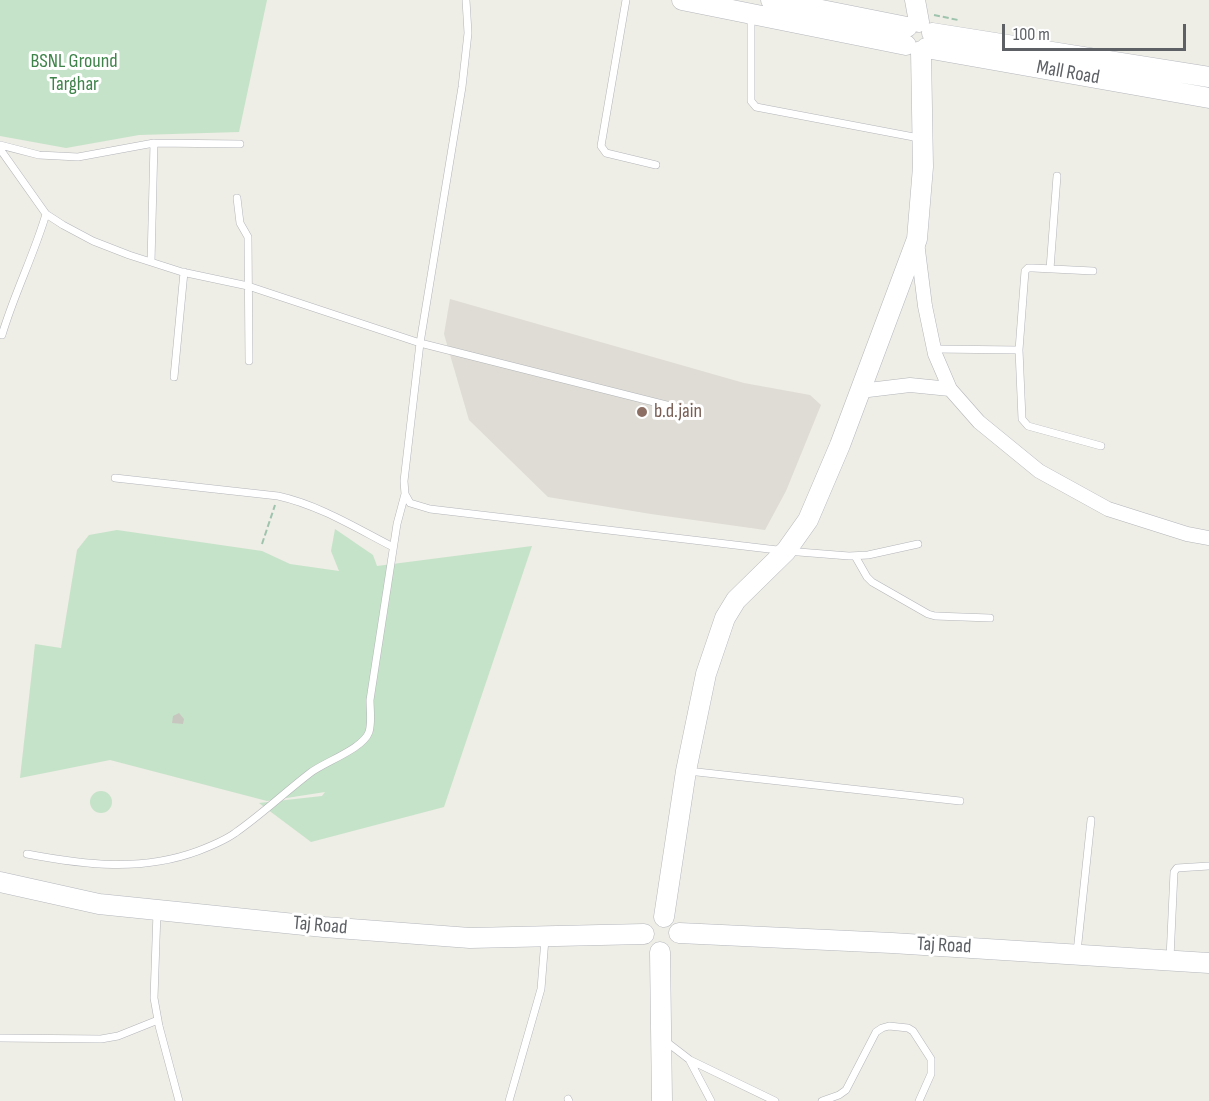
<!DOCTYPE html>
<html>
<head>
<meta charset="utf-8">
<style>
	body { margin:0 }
	#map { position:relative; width:1209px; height:1101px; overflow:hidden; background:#eeede6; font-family:"Sofia Sans Condensed",sans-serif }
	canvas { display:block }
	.scale { position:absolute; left:1002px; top:24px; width:184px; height:27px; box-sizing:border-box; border:3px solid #5d6065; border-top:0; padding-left:8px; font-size:18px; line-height:21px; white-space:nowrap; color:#5d6065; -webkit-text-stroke:4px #fff; paint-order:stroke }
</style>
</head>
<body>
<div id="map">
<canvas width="1209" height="1101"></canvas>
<div class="scale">100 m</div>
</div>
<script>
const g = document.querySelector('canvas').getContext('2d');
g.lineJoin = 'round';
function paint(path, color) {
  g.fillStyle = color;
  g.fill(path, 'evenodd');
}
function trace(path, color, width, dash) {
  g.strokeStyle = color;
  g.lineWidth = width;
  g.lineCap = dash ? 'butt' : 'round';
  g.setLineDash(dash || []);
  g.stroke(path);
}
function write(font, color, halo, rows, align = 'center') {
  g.font = font + ' "Sofia Sans Condensed",sans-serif';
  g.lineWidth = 6;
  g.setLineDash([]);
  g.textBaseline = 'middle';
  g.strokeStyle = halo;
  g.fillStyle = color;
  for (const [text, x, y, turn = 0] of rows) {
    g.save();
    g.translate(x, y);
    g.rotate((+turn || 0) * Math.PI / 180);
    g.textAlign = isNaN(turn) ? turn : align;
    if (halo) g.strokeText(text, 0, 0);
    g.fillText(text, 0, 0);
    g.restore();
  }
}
paint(new Path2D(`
	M 450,299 L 744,383 L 810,395 L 821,405 L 786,491 L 765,530 L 651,514 L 548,497 L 469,420 L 444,334 Z`), '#dedcd4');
paint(new Path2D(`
	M 0,0 L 267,0 L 239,132 L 139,135 L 66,148 L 0,136 Z
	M 335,529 L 373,555 L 377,566 L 532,546 L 444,807 L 311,842 L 259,803 L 322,796 L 325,792 L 267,801 L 110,760 L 20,778 L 35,644 L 61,648 L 77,550 L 89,535 L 117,530 L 262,551 L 290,564 L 339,571 L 331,551 Z
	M90 802a11 11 0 1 1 22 0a11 11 0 1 1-22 0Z`), '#c5e3c8');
paint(new Path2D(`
	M 179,713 L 184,719 L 183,724 L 172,723 L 173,716 Z`), '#c7c7c0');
const lane = new Path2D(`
	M 466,0 L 468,33 L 462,87 L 420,343 L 404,481 L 405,494 L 410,503 L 430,509 L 786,551 L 849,556 L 868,555 L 918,544
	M 626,0 L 601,146 L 606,153 L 656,165
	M 751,16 L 751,101 L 756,107 L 919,138
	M 0,145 L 39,155 L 78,157 L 154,143 L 240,144
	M 0,149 L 46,214 L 63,225 L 93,241 L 129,255 L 182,272 L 248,286 L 420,343 L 690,411
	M 237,198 L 240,223 L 248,237 L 249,361
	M 151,262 L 154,143
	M 1050,269 L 1057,176
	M 1093,271 L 1033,268 L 1028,268 L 1025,271 L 1019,350 L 1022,419 L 1028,426 L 1101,446
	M 2,335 C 14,294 34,255 46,214
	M 934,349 L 1019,350
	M 174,377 L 184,272
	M 115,478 L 278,496 C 319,505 356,528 393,547
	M 855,556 L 867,577 L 872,582 L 928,614 L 935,616 L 990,618
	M 688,771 L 960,801
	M 27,854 C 85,865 141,872 198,851 C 211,846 224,841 235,833 C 261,815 284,793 310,773 C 324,762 363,749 369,732 C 372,722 370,710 370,700 L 397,524 L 405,494
	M 157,912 L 154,998 L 159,1026 L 179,1101
	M 1077,952 L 1091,820
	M 1170,958 L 1174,872 L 1177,868 L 1209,866
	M 0,1038 L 101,1039 L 118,1036 L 158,1020
	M 664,1040 L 690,1060 L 775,1101
	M 690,1061 L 711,1101
	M 568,1099 L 569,1101
	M 509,1101 L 541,989 L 545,939
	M 822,1101 L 839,1095 L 846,1090 L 876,1032 L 882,1028 L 889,1026 L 908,1028 L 913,1031 L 931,1059 L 931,1074 L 919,1101`);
const street = new Path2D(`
	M 917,242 L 925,306 L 935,354 L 950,389 L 979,422 L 1039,471 L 1108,509 L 1187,534 L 1209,538
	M 860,391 L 910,385 L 950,389`);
const secondary = new Path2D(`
	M 682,0 L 906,45
	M 771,0 L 907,27
	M 915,0 L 919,22
	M 932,33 L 1209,77
	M 926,48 L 1209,98
	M 0,882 L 99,904 L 324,927 L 470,938 L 644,934
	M 664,917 L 686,771 L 706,674 L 725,618 L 736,600 L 786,551 L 808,520 L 840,445 L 917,239 L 923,167 L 921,51
	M 679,933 L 892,943 L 1209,963
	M 660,952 L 662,1101`);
trace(lane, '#b3b5b9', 8);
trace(street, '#b3b5b9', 15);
trace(secondary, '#b4b7bc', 21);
trace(new Path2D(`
	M 934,15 L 958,20
	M 262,544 L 275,505`), '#9ec4ad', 2, [6, 3]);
trace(lane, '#fff', 7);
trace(street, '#fff', 14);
trace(secondary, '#fff', 20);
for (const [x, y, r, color] of [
	[642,412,6,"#8d6e63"]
]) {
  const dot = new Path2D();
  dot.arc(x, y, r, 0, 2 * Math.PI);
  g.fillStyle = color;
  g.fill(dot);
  trace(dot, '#fff', 2);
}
write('20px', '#3e8349', '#fff', [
	["BSNL Ground",74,62],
	["Targhar",74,85]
]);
write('20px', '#5d6065', '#fff', [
	["Mall Road",1068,73,10],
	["Taj Road",320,926,5],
	["Taj Road",944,946,3]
]);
write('20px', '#785e54', '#fff', [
	["b.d.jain",654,412]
], 'left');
</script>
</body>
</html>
